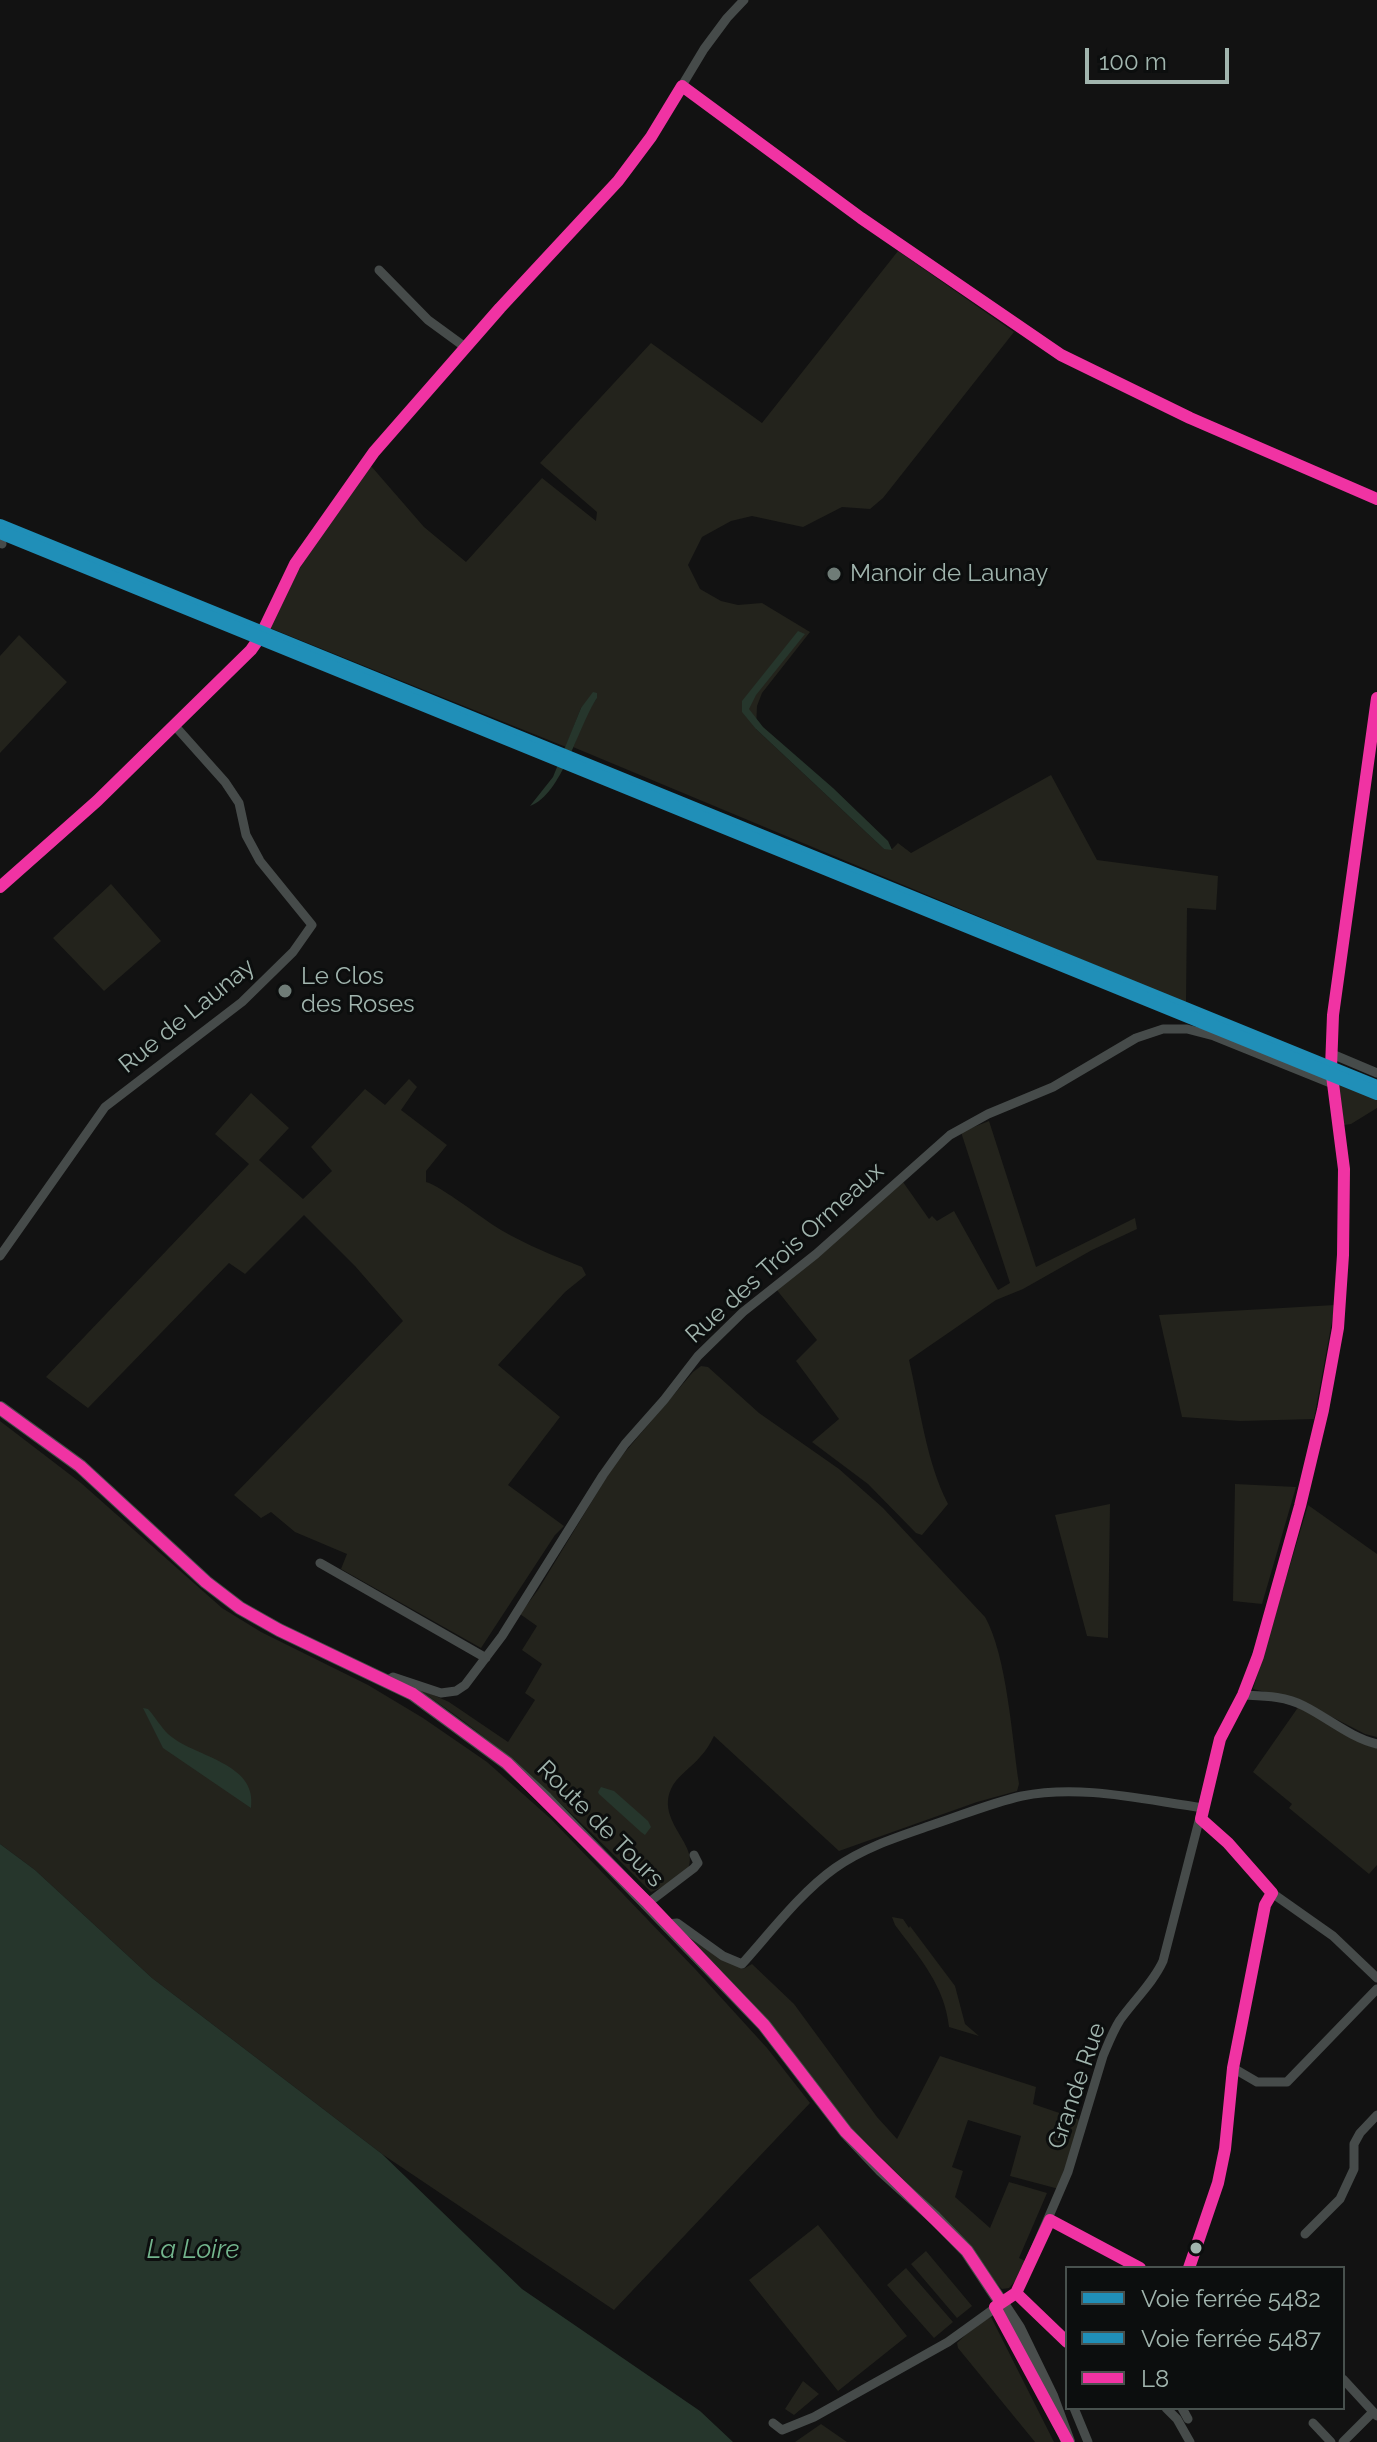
<!DOCTYPE html>
<html>
<head>
<meta charset="utf-8">
<style>
	body { margin:0 }
	#map { position:relative; width:1377px; height:2442px; overflow:hidden; background:#121212; font-family:Raleway,sans-serif }
	canvas { display:block }
	.legend { position:absolute; left:1065px; top:2266px; width:280px; height:144px; box-sizing:border-box; background:#0c0e0e; border:2px solid #48514e; margin:0; padding:10px 14px; list-style:none; font-size:24px; color:#a1b5ae }
	.legend li { display:flex; align-items:center; gap:16px; height:40px }
	.legend b { width:40px; border:2px solid #48514e }
	.scale { position:absolute; left:1085px; top:48px; width:144px; height:36px; box-sizing:border-box; border:4px solid #a1b5ae; border-top:0; padding-left:10px; font-size:24px; line-height:28px; white-space:nowrap; color:#a1b5ae; -webkit-text-stroke:6px #0c0e0e; paint-order:stroke }
</style>
</head>
<body>
<div id="map">
<canvas width="1377" height="2442"></canvas>
<ul class="legend">
<li><b style="height:10px;background:#208fb8"></b>Voie ferrée 5482</li>
<li><b style="height:10px;background:#208fb8"></b>Voie ferrée 5487</li>
<li><b style="height:10px;background:#f033a3"></b>L8</li>
</ul>
<div class="scale">100 m</div>
</div>
<script>
const g = document.querySelector('canvas').getContext('2d');
g.lineJoin = 'round';
function paint(path, color) {
  g.fillStyle = color;
  g.fill(path, 'evenodd');
}
function trace(path, color, width, dash) {
  g.strokeStyle = color;
  g.lineWidth = width;
  g.lineCap = dash ? 'butt' : 'round';
  g.setLineDash(dash || []);
  g.stroke(path);
}
function write(font, color, halo, rows, align = 'center') {
  g.font = font + ' Raleway,sans-serif';
  g.lineWidth = 6;
  g.setLineDash([]);
  g.textBaseline = 'middle';
  g.strokeStyle = halo;
  g.fillStyle = color;
  for (const [text, x, y, turn = 0] of rows) {
    g.save();
    g.translate(x, y);
    g.rotate((+turn || 0) * Math.PI / 180);
    g.textAlign = isNaN(turn) ? turn : align;
    if (halo) g.strokeText(text, 0, 0);
    g.fillText(text, 0, 0);
    g.restore();
  }
}
paint(new Path2D(`
	M 898,251 L 1014,332 L 883,498 L 870,509 L 842,507 L 803,527 L 752,516 L 731,521 L 702,537 L 688,565 L 700,589 L 721,601 L 738,605 L 762,603 L 810,632 L 762,693 L 757,706 L 756,729 L 884,849 L 892,849 L 898,843 L 911,853 L 1051,775 L 1097,860 L 1218,876 L 1216,910 L 1187,908 L 1186,1003 L 573,747 L 588,711 L 597,698 L 581,708 L 566,747 L 270,628 C 294,568 333,518 371,466 L 424,527 L 466,562 L 542,478 L 596,521 L 597,512 L 540,463 L 651,343 L 762,423 Z
	M 19,635 L 67,682 L 0,753 L 0,656 Z
	M 111,884 L 161,941 L 104,991 L 53,938 Z
	M 409,1079 L 417,1087 L 401,1110 L 447,1145 L 426,1171 L 426,1182 C 441,1186 484,1220 501,1230 C 527,1245 554,1256 582,1267 L 586,1275 L 565,1292 L 498,1365 L 560,1417 L 508,1485 L 564,1526 L 555,1535 L 481,1648 L 341,1569 L 347,1554 L 295,1532 L 271,1512 L 261,1518 L 234,1495 L 403,1321 L 355,1266 L 304,1215 L 245,1274 L 229,1263 L 88,1408 L 46,1377 L 249,1164 L 215,1134 L 251,1093 L 289,1128 L 259,1160 L 303,1199 L 332,1171 L 311,1147 L 365,1089 L 385,1105 Z
	M 1338,1082 L 1377,1098 L 1377,1108 L 1351,1124 L 1344,1125 Z
	M 989,1121 L 1036,1267 L 1135,1218 L 1137,1229 L 1092,1250 L 1023,1289 L 996,1300 L 909,1360 C 920,1407 926,1461 948,1504 L 922,1535 L 916,1533 L 868,1484 L 812,1442 L 839,1419 L 796,1361 L 817,1340 L 776,1289 L 903,1182 L 929,1219 L 932,1216 L 937,1221 L 954,1211 L 998,1290 L 1010,1283 L 961,1132 Z
	M 1335,1305 L 1314,1419 L 1240,1421 L 1182,1417 L 1159,1315 Z
	M 701,1366 L 708,1367 L 759,1413 L 839,1469 L 883,1508 L 985,1617 C 1007,1656 1012,1738 1019,1784 L 1017,1791 L 977,1802 L 839,1851 L 714,1736 C 710,1744 706,1751 700,1757 C 692,1767 676,1777 671,1789 C 651,1833 737,1861 651,1892 C 576,1817 503,1744 413,1686 L 449,1702 L 508,1742 L 535,1700 L 525,1693 L 542,1664 L 522,1650 L 537,1626 L 520,1614 L 538,1590 L 614,1465 L 693,1372 Z
	M 0,1421 L 81,1483 L 222,1608 L 261,1632 L 368,1685 L 423,1718 L 487,1762 L 551,1819 L 696,1970 L 767,2048 L 810,2103 L 614,2310 L 382,2154 L 152,1978 L 35,1870 L 0,1844 Z
	M 1235,1484 L 1296,1487 L 1262,1604 L 1233,1601 Z
	M 1110,1504 L 1108,1638 L 1087,1636 L 1055,1515 Z
	M 1308,1505 L 1377,1554 L 1377,1737 L 1365,1734 L 1299,1700 L 1253,1689 Z
	M 1299,1706 L 1371,1747 L 1377,1748 L 1377,1865 L 1369,1874 L 1289,1808 L 1292,1804 L 1253,1772 Z
	M 892,1917 L 903,1919 L 909,1928 L 910,1926 L 955,1986 L 965,2024 L 979,2036 L 949,2027 C 945,1986 919,1957 895,1925 Z
	M 685,1934 L 715,1955 L 743,1969 L 752,1964 L 794,2004 L 877,2117 L 897,2139 L 940,2056 L 1036,2087 L 1033,2104 L 1080,2120 L 1059,2189 L 1010,2176 L 1021,2136 L 968,2120 L 952,2167 L 963,2171 L 955,2197 L 990,2228 L 1009,2182 L 1047,2193 L 1019,2258 L 1025,2261 L 1017,2279 L 1009,2288 L 1002,2289 L 997,2284 L 913,2192 L 861,2140 L 750,2001 Z
	M 818,2225 L 907,2336 L 838,2391 L 749,2280 Z
	M 926,2251 L 972,2306 L 957,2318 L 911,2264 Z
	M 906,2268 L 953,2322 L 934,2338 L 887,2285 Z
	M 991,2317 L 1054,2442 L 1035,2442 L 958,2348 L 957,2343 L 977,2324 Z
	M 803,2381 L 819,2394 L 794,2415 L 785,2409 Z
	M 821,2424 L 847,2442 L 795,2442 Z`), '#23231c');
paint(new Path2D(`
	M 798,631 L 805,634 L 756,695 L 749,709 L 763,727 L 833,788 L 888,841 L 892,850 L 884,849 L 756,729 L 742,712 L 742,701 Z
	M 593,692 L 597,693 L 597,698 C 578,726 562,795 530,806 L 553,777 L 581,708 Z
	M 143,1708 L 148,1709 C 155,1717 161,1727 168,1734 C 193,1757 258,1762 251,1808 L 163,1748 Z
	M 601,1787 L 614,1791 L 648,1821 L 651,1827 L 645,1835 L 641,1832 L 599,1794 L 598,1792 Z
	M 0,1844 L 35,1870 L 152,1978 L 382,2154 L 522,2289 L 700,2411 L 733,2442 L 0,2442 Z`), '#26362c');
trace(new Path2D(`
	M 682,86 L 861,218 L 1061,355 L 1190,418 L 1377,499
	M 379,270 L 428,320 L 465,347
	M 0,543 L 2,544
	M 0,887 C 89,814 170,731 251,650 L 260,637 L 295,564 L 374,452 L 500,308 L 618,181 L 651,137 L 704,49 L 727,18 L 744,0
	M 1332,1054 L 1377,1073
	M 0,1256 L 105,1107 L 242,1002 L 293,952 L 312,925 L 260,861 L 246,835 L 239,803 L 225,782 L 175,726
	M 320,1563 L 486,1658
	M 387,1681 L 393,1677 L 441,1693 L 456,1691 L 465,1685 L 502,1636 L 603,1475 L 625,1444 L 664,1400 L 698,1356 L 743,1312 L 816,1254 L 950,1135 L 988,1114 L 1053,1087 L 1136,1038 L 1163,1029 L 1187,1029 L 1214,1036 L 1333,1084
	M 1243,1695 C 1264,1696 1285,1696 1304,1706 C 1328,1718 1351,1738 1377,1744
	M 1201,1819 L 1228,1843 L 1272,1893 L 1333,1936 L 1377,1978
	M 648,1903 L 694,1868 L 698,1863 L 694,1855
	M 668,1924 L 677,1923 L 723,1956 L 742,1964 C 770,1933 801,1892 835,1868 C 863,1848 897,1837 929,1826 C 960,1816 991,1803 1022,1796 C 1082,1784 1144,1800 1204,1808
	M 1233,2068 L 1257,2082 L 1287,2082 L 1377,1989
	M 1050,2220 L 1140,2268
	M 1305,2234 L 1340,2199 L 1354,2169 L 1354,2144 L 1360,2133 L 1377,2115
	M 1189,2268 L 1218,2183 L 1225,2149 L 1233,2068 L 1265,1905 L 1272,1893
	M 1016,2293 L 1067,2342
	M 1343,2379 L 1377,2416
	M 1074,2408 L 1088,2442
	M 1166,2408 L 1177,2419 L 1190,2442
	M 1182,2408 L 1188,2419
	M 773,2423 L 782,2430 L 814,2417 L 948,2342 L 1016,2293 L 1068,2172 L 1103,2056 C 1108,2044 1113,2031 1120,2020 C 1134,2000 1153,1983 1163,1961 L 1220,1739 L 1243,1695 L 1258,1656 L 1300,1506 L 1323,1410 L 1338,1328 L 1343,1255 L 1344,1169 L 1331,1068 L 1333,1015 L 1377,698
	M 1313,2423 L 1331,2442
	M 1343,2442 L 1373,2412`), '#464b4a', 9);
trace(new Path2D(`
	M 0,1408 L 80,1466 L 206,1582 L 240,1608 L 279,1630 L 413,1694 L 507,1763 L 546,1799 L 764,2025 L 846,2132 L 881,2169 L 935,2218 L 967,2251 L 1018,2328 L 1051,2396 L 1068,2442`), '#494d4c', 14);
trace(new Path2D(`
	M 0,887 L 97,801 L 251,650 L 260,637 L 295,564 L 374,452 L 500,308 L 618,181 L 651,137 L 682,86 L 861,218 L 1061,355 L 1190,418 L 1377,499
	M 0,1408 L 80,1466 L 206,1582 L 240,1608 L 279,1630 L 413,1694 L 507,1763 L 648,1903 L 764,2025 L 846,2132 L 967,2251 L 1001,2302
	M 1189,2268 L 1218,2183 L 1225,2149 L 1233,2068 L 1265,1905 L 1272,1893 L 1228,1843 L 1201,1819 L 1220,1739 L 1243,1695 L 1258,1656 L 1300,1506 L 1323,1410 L 1338,1328 L 1343,1255 L 1344,1169 L 1331,1068 L 1333,1015 L 1377,698
	M 1016,2293 L 1067,2342
	M 1068,2442 L 995,2307 L 1016,2293 L 1050,2220 L 1140,2268`), '#f033a3', 12);
trace(new Path2D(`
	M 0,526 L 1377,1087`), '#208fb8', 14);
trace(new Path2D(`
	M 0,532 L 1377,1093`), '#208fb8', 14);
for (const [x, y, r, color] of [
	[834,574,8,"#6f7c77"],
	[285,991,8,"#6f7c77"],
	[1196,2248,7,"#a1b5ae"]
]) {
  const dot = new Path2D();
  dot.arc(x, y, r, 0, 2 * Math.PI);
  g.fillStyle = color;
  g.fill(dot);
  trace(dot, '#0c0e0e', 3);
}
write('24px', '#a1b5ae', '#0c0e0e', [
	["Manoir de Launay",850,574],
	["Le Clos",301,977],
	["des Roses",301,1005]
], 'left');
write('24px', '#a1b5ae', '#0c0e0e', [
	["Rue de Launay",187,1016,-39],
	["Rue des Trois Ormeaux",785,1253,-42],
	["Route de Tours",600,1824,45],
	["Grande Rue",1077,2086,-71]
]);
write('italic 26px', '#73b58d', '#0c0e0e', [
	["La Loire",193,2250]
]);
</script>
</body>
</html>
